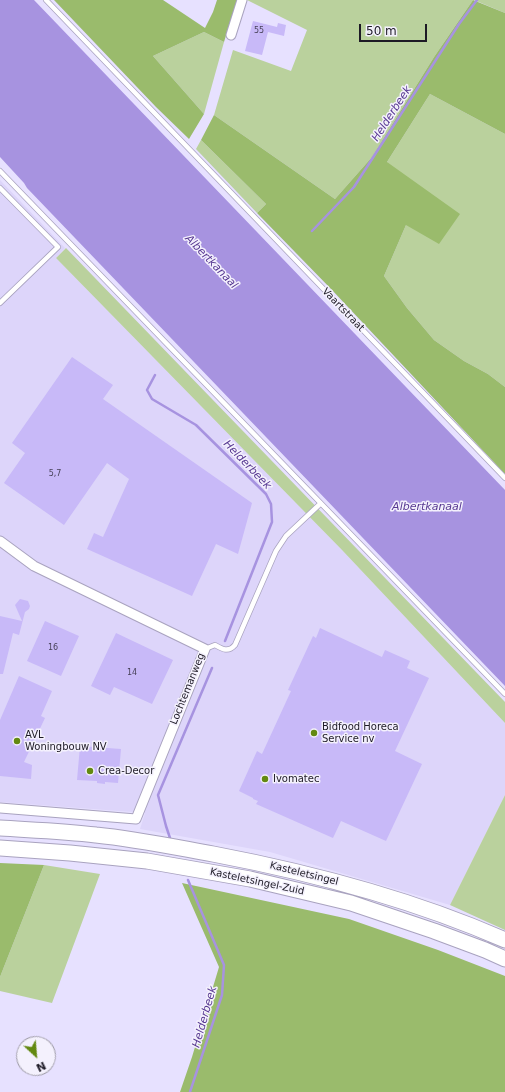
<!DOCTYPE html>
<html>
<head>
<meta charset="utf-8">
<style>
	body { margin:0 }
	#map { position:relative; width:505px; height:1092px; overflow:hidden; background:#e7e1ff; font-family:"DejaVu Sans",sans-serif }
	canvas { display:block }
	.north { position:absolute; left:16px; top:1036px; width:40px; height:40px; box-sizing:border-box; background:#f4f1fd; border:1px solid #9e9ba7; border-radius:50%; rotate:154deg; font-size:11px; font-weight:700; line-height:16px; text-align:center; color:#1d1a25 }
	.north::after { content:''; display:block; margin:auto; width:14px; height:18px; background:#638911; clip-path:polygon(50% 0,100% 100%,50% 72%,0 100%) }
	.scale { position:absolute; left:359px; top:24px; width:68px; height:18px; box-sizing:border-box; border:2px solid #1d1a25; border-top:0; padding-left:5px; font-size:12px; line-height:14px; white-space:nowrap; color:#1d1a25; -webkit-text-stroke:3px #f4f1fd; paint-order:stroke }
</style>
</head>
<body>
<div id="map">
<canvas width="505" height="1092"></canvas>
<div class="north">N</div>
<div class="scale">50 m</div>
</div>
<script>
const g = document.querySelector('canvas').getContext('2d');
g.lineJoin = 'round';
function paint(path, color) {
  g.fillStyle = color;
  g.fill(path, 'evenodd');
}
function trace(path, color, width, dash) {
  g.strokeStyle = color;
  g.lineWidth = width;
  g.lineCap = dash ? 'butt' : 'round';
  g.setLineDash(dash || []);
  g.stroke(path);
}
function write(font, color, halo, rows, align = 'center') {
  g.font = font + ' "DejaVu Sans",sans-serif';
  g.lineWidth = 3;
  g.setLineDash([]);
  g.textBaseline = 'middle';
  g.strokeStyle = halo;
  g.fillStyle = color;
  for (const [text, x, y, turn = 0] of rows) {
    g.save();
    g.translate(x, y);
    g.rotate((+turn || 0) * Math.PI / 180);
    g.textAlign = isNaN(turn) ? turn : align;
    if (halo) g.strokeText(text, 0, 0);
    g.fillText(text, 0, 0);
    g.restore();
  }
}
paint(new Path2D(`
	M 0,180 L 65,248 L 56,258 L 342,550 L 505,723 L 505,795 L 450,905 L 270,852 L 140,829 L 145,813 L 0,802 Z`), '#ddd5fa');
paint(new Path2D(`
	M 247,0 L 473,0 L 434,57 L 372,157 L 335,199 L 214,115 L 233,50 L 291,71 L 307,30 Z
	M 474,0 L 505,0 L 505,13 Z
	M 204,32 L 224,42 L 204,114 L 153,56 Z
	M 430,94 L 505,134 L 505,387 L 488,374 L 464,361 L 434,340 L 407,308 L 384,276 L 406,225 L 387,162 Z
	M 201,140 L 266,204 L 257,213 L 196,149 Z
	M 66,248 L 505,702 L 505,723 L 342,550 L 56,258 Z
	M 505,795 L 505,930 L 450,905 Z
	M 44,865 L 100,874 L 52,1003 L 0,991 L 0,977 Z`), '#bad19d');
paint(new Path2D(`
	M 54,0 L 163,0 L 205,28 L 213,12 L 217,0 L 237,0 L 224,42 L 204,32 L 153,56 L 204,114 L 189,139 L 156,107 Z
	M 473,0 L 505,13 L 505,134 L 430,94 L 387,162 L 460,214 L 439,244 L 406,225 L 384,276 L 407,308 L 434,340 L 464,361 L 488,374 L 505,387 L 505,474 L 332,290 L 257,213 L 266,204 L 201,140 L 214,115 L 335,199 L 372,157 L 434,57 Z
	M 0,863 L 44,865 L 0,977 Z
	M 182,883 L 349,919 L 438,950 L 505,976 L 505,1092 L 180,1092 L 192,1057 L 219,967 Z`), '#9abb6c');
paint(new Path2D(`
	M 0,0 L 34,0 L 505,490 L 505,686 L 27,188 L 24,183 L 0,157 Z`), '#a793e0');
trace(new Path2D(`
	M 312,231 L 354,187 L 459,24 L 477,0
	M 155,375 L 147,390 L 152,399 L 196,425 L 266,494 L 271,504 L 272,522 L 225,641
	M 170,838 L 166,826 L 158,795 L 212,668
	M 188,880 L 224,965 L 222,995 L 190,1092`), '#a793e0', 2.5);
paint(new Path2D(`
	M 253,21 L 277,27 L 278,23 L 286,25 L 284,36 L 268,32 L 262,55 L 245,51 Z
	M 72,357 L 113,385 L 103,399 L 252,503 L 238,554 L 216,544 L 192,596 L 87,549 L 94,533 L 103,537 L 129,479 L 107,463 L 64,525 L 4,483 L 25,453 L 12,443 Z
	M 20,599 L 28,601 L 30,606 L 29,609 L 25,612 L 19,635 L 13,633 L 3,674 L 0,674 L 0,616 L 22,621 L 15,605 Z
	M 45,621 L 79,636 L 61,676 L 27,661 Z
	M 320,628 L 382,657 L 385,650 L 410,661 L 407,668 L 429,678 L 395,751 L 422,764 L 386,841 L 341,821 L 333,838 L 256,804 L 258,801 L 253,799 L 253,798 L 239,791 L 257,751 L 262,754 L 291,691 L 288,690 L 313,636 L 316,638 Z
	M 116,633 L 173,660 L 152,704 L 114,687 L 110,695 L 91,686 Z
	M 19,676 L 52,691 L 41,716 L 45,718 L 24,762 L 32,765 L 31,779 L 0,776 L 0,720 Z
	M 80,746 L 121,749 L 118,783 L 105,782 L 105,784 L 97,783 L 97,781 L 77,780 Z`), '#c8b9f8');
const service = new Path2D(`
	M 46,0 L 505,478
	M 0,171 L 505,694
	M 0,188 L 58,247 L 0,303
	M 205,649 L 215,645 C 222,649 228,653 235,645 L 276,551 L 286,536 L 320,504`);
const minor = new Path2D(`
	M 231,35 L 242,0
	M 0,541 L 34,566 L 205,649 L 136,819 L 0,808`);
const primary = new Path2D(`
	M 0,828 C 32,830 65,831 96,835 C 136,839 174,847 213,854 C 313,873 412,899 505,940
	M 0,848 L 70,853 L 147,861 L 250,879 L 351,903 L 434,931 L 485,950 L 505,959`);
trace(service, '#a9a3bf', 6);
trace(minor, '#a9a3bf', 11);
trace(primary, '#a9a3bf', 17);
trace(service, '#fff', 4.5);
trace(minor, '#fff', 9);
trace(primary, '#fff', 15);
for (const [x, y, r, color] of [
	[314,733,4,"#638911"],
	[17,741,4,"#638911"],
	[90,771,4,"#638911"],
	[265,779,4,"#638911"]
]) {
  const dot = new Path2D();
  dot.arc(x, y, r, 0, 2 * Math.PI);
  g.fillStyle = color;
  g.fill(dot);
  trace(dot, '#f4f1fd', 1.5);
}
write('8px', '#48425a', null, [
	["55",259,31],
	["5,7",55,474],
	["16",53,648],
	["14",132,673]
]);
write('10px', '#1d1a25', '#f4f1fd', [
	["Vaartstraat",343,310,46],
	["Lochtemanweg",188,689,-68],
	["Kasteletsingel",304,874,14],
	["Kasteletsingel-Zuid",257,882,12]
]);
write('10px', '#1d1a25', '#f4f1fd', [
	["Bidfood Horeca",322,727],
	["Service nv",322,739],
	["AVL",25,735],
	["Woningbouw NV",25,747],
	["Crea-Decor",98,771],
	["Ivomatec",273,779]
], 'left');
write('italic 11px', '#563791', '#f4f1fd', [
	["Helderbeek",392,114,-57],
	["Albertkanaal",211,262,46],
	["Helderbeek",247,465,46],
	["Albertkanaal",427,507],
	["Helderbeek",205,1017,-74]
]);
</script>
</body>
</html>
